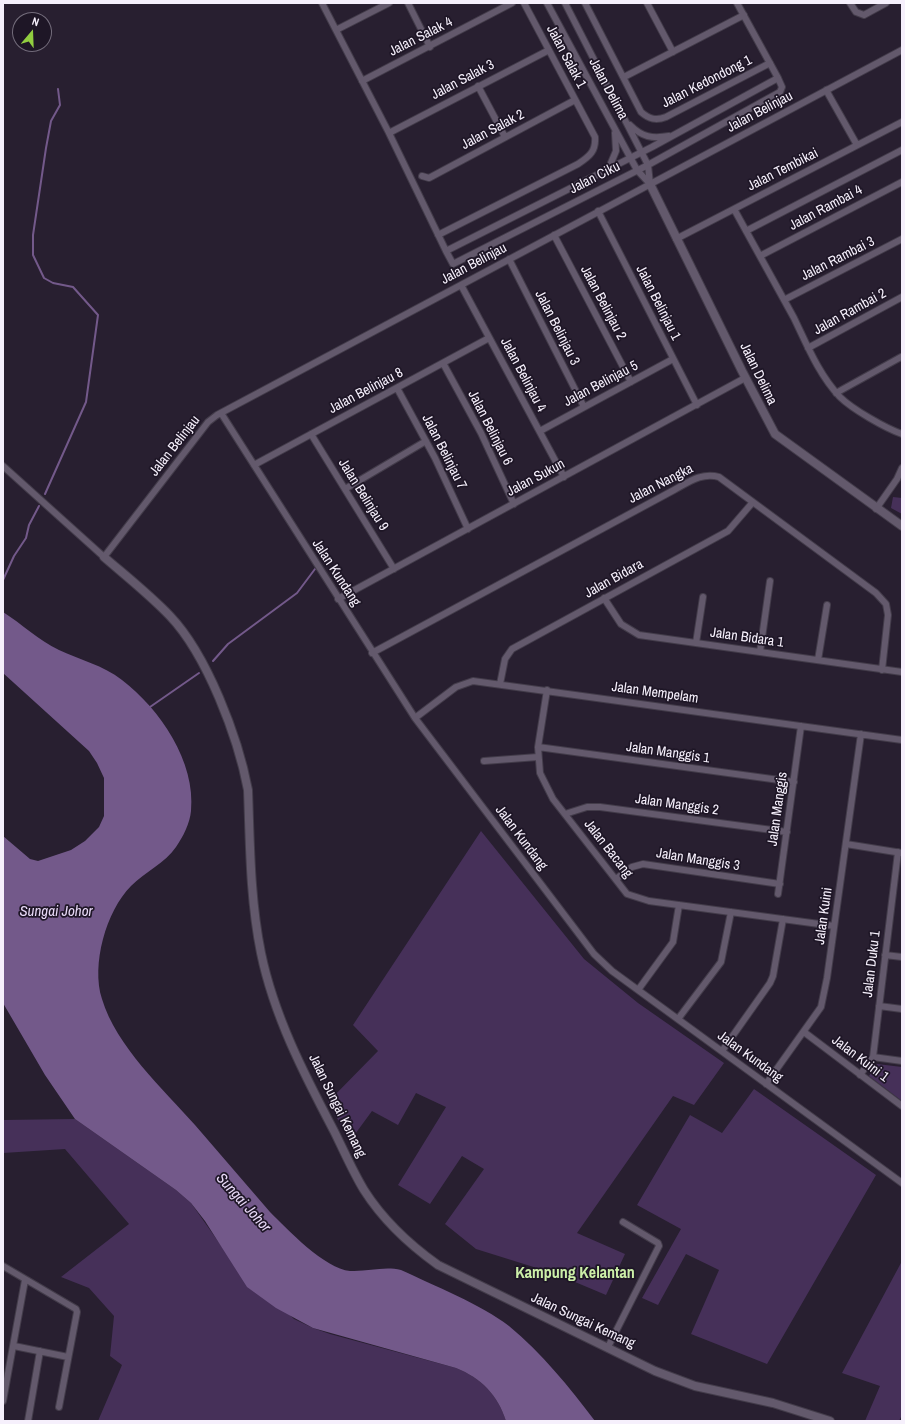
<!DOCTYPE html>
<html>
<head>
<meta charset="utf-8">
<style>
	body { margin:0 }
	#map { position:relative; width:905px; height:1424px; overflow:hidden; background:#281f30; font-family:"Archivo Narrow",sans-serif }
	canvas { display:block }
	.frame { position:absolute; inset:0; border:4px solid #f6f0fc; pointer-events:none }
	.north { position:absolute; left:12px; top:12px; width:40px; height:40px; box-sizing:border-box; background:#1e1626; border:1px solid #746d7c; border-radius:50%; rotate:19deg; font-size:11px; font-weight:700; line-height:16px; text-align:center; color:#f6f0fc }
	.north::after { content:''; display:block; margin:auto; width:14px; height:18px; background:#91cd40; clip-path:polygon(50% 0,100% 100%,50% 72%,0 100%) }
</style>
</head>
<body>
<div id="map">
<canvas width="905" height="1424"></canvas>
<div class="frame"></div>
<div class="north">N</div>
</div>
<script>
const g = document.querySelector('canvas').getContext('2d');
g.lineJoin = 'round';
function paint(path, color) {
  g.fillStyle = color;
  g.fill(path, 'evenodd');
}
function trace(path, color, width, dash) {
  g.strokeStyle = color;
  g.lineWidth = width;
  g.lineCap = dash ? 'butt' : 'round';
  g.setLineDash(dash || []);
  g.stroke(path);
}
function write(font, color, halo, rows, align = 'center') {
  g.font = font + ' "Archivo Narrow",sans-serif';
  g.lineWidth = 3.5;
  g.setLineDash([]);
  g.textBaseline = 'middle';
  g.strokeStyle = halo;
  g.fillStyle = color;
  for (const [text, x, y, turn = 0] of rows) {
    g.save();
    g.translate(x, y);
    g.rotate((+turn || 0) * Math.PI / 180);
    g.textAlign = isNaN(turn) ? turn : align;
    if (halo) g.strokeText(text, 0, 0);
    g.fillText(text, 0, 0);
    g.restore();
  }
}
paint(new Path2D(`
	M 893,497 L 902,498 L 902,514 L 891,508 Z
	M 481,831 L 584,959 L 638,1003 L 724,1063 L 694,1105 L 673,1096 L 577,1233 L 625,1254 L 606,1295 L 556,1274 L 476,1249 L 445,1224 L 484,1169 L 462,1156 L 430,1204 L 398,1185 L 446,1107 L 416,1093 L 398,1125 L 372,1111 L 350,1141 L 328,1102 L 378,1051 L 353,1025 Z
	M 877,1064 L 902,1067 L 902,1101 L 869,1076 Z
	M 754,1089 L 876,1175 L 767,1364 L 691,1334 L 719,1270 L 686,1254 L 658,1305 L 642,1298 L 681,1229 L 637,1205 L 690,1115 L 722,1133 Z
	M 75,1119 L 176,1190 L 191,1203 L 227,1254 L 294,1319 L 313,1328 L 330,1334 L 456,1368 C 481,1378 498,1395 506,1421 L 98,1421 L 122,1365 L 110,1356 L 114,1316 L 89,1288 L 61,1277 L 129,1224 L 65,1149 L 3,1153 L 3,1120 Z
	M 902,1261 L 902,1415 L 899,1421 L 865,1421 L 880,1386 L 842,1373 Z`), '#463059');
paint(new Path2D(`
	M 3,612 C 22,624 38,640 59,650 C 80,660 103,665 122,680 C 160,709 196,762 191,811 C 190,823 183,837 176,847 C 165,863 145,872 131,886 C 106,911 91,965 102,999 C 116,1046 163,1089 195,1125 C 220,1154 245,1183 270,1212 C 287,1229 325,1269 350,1271 C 368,1272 383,1266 401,1270 C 433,1285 482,1305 509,1326 C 542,1353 569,1387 595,1421 L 506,1421 C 498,1395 481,1378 456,1368 L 313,1328 L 276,1308 L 247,1287 L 205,1221 L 191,1203 L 176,1190 L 75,1119 L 45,1075 L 3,1003 L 3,836 L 30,859 L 38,861 L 71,850 L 85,841 L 99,827 L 104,816 L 104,778 L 97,763 L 89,751 L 3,673 Z`), '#73598a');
trace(new Path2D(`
	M 45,494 L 86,402 L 98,315 L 73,287 L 53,283 L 44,278 L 33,255 L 33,235 L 46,148 L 51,121 L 60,105 L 58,89
	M 3,580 L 14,556 L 26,538 L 29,525 L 39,506
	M 213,661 L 228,644 L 297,593 L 315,569
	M 150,707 L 199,673`), '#73598a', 2);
const minor = new Path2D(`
	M 322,3 L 389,133 L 446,251
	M 408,3 L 430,47
	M 547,3 L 637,170 L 650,184
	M 565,3 L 648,165 L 650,184
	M 585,3 L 641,112 C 649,119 656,121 666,117 L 770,63
	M 647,3 L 673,52
	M 737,3 L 778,78
	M 850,3 L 856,12 L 864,15 L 886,3
	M 336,30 L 389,3
	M 624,77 L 744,15
	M 778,78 L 782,87 L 780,92 L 648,165 L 453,264 L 446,251 L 652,147 Z
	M 362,81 L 512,3
	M 478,86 L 505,137
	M 826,90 L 857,145
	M 630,125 C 642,137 652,139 669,136
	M 389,133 L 549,50
	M 608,170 L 616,151 L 615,133
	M 422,176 L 429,178 L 575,100
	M 734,209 C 754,245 774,282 794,318 C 807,345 819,375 840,397 C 852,409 885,428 902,434
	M 598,211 L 697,405
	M 746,231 L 902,150
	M 438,235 L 578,164 C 590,156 596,151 595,137 L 524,3
	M 554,235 L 631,382
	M 676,239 L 902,122
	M 760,256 L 902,182
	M 509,259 L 584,407
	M 461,285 L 564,477
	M 784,300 L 902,239
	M 808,348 L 902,297
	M 443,363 L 481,433 L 514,504
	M 397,388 L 435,458 L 468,529
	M 836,393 L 901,357
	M 221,413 L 415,718 L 594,954 L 612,971 L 902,1183
	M 540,431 L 673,359
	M 311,434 L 394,569
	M 254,465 L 489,338
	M 3,466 L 104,557 L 208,422 L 217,415 L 902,50
	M 345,489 L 426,441
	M 876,509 L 897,479 L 902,468
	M 604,598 L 621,624 L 639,635 L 902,672
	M 338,599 L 745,378
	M 696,643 L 703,597
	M 760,652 L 770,581
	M 372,653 L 674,490 C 689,482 702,472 719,477 L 876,593 L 886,604 L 888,615 L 882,670
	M 818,660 L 827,605
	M 500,684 L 505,659 L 512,649 L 728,531 L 753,502
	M 547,690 L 538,747 L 540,773 L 553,799 L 627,894 L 649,901 L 834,926
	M 415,718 L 456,687 L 473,681 L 902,740
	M 538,747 L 794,782
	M 484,761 L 538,757
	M 565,814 L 587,807 L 600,807 L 787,832
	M 846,844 L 902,853
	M 616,879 L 632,867 L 643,864 L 780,884
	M 778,894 L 801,726
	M 885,955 L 902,957
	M 638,990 L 673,942 L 679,905
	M 879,1006 L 902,1009
	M 678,1019 L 721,962 L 731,912
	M 804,1032 L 902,1106
	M 722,1051 L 770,983 L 773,976 L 783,919
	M 873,1057 L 902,1061
	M 860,1075 L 873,1057 L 898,852
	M 766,1084 L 821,1007 L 827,978 L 861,734
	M 3,1266 L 76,1309 L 77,1312 L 59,1407
	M 14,1346 L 68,1357
	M 608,1347 L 659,1246 L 658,1243 L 623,1222
	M 3,1401 L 25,1280
	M 28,1421 L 40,1351`);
const tertiary = new Path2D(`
	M 650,184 L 742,371 L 775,434 L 902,526
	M 104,557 C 126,576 150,595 170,616 C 207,655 238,737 248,790 C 250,844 250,899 261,953 C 274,1016 304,1074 334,1131 C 344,1151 353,1172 364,1190 C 383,1220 410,1245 438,1265 L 655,1371 L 695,1386 L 773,1403 L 830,1421`);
trace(minor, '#433c4a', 8);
trace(tertiary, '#433c4a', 10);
trace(minor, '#63596c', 6);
trace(tertiary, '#63596c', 8);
write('14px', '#f6f0fc', '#1e1626', [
	["Jalan Salak 4",421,37,-27],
	["Jalan Salak 1",566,57,62],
	["Jalan Salak 3",463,80,-28],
	["Jalan Kedondong 1",707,82,-27],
	["Jalan Delima",608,89,62],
	["Jalan Belinjau",760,112,-28],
	["Jalan Salak 2",493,130,-28],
	["Jalan Tembikai",783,170,-27],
	["Jalan Ciku",595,178,-27],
	["Jalan Rambai 4",826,208,-28],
	["Jalan Rambai 3",838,259,-27],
	["Jalan Belinjau",474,264,-28],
	["Jalan Belinjau 2",603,303,62],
	["Jalan Belinjau 1",658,303,63],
	["Jalan Rambai 2",850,312,-29],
	["Jalan Belinjau 3",557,328,63],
	["Jalan Delima",758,374,64],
	["Jalan Belinjau 4",523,375,62],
	["Jalan Belinjau 5",601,384,-28],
	["Jalan Belinjau 8",366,391,-28],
	["Jalan Belinjau 6",490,428,63],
	["Jalan Belinjau",175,446,-52],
	["Jalan Belinjau 7",444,452,63],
	["Jalan Sukun",536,478,-28],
	["Jalan Nangka",661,484,-27],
	["Jalan Belinjau 9",363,495,58],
	["Jalan Kundang",336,573,57],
	["Jalan Bidara",614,579,-29],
	["Jalan Bidara 1",747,638,8],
	["Jalan Mempelam",655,693,8],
	["Jalan Manggis 1",668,753,8],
	["Jalan Manggis 2",677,805,8],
	["Jalan Manggis",778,809,-82],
	["Jalan Kundang",521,838,53],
	["Jalan Bacang",608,849,52],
	["Jalan Manggis 3",698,860,9],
	["Jalan Kuini",824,916,-82],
	["Jalan Duku 1",872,964,-83],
	["Jalan Kundang",750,1057,36],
	["Jalan Kuini 1",860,1059,37],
	["Jalan Sungai Kemang",337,1106,64],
	["Jalan Sungai Kemang",583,1321,25]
]);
write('italic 15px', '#e9daf8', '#1e1626', [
	["Sungai Johor",56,912],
	["Sungai Johor",243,1203,48]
]);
write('bold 16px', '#ccefa8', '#1e1626', [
	["Kampung Kelantan",575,1274]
]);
</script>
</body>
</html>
